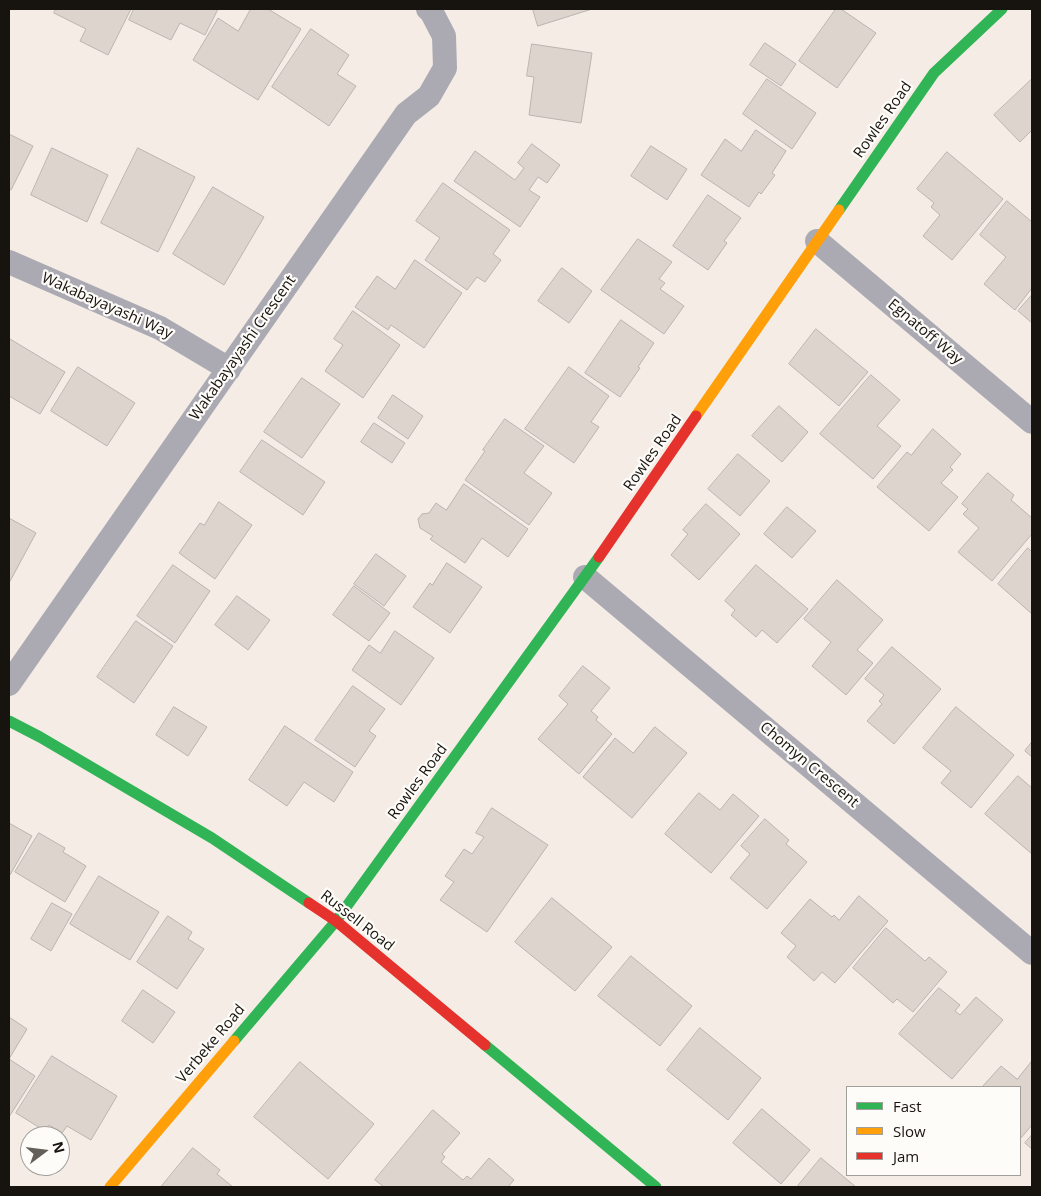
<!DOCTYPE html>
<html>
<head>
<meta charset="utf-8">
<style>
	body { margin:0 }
	#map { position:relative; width:1041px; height:1196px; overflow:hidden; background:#f4ece5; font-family:"Open Sans",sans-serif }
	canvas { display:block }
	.frame { position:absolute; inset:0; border:10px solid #17130e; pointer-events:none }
	.legend { position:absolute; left:846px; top:1086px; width:175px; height:90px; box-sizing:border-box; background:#fefcf9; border:1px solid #a29f9b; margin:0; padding:6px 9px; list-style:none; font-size:15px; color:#17130e }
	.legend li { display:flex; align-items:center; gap:10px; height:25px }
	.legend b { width:25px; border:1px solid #a29f9b }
	.north { position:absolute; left:20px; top:1126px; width:50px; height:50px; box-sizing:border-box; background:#fefcf9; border:1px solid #a29f9b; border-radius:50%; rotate:75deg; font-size:14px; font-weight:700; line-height:20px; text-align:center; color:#17130e }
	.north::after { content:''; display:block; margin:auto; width:18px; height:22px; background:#645f59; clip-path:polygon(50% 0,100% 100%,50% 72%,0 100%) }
</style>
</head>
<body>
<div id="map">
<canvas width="1041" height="1196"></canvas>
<div class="frame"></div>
<ul class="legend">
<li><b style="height:6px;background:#30b455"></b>Fast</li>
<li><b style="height:6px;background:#ff9f0a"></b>Slow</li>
<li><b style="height:6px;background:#e5322d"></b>Jam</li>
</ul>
<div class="north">N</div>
</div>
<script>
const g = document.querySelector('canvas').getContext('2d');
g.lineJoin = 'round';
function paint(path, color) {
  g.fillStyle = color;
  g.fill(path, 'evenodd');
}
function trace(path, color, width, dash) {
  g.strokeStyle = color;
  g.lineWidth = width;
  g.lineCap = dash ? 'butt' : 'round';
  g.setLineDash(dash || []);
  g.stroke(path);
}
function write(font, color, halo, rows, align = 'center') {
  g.font = font + ' "Open Sans",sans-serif';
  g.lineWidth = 4.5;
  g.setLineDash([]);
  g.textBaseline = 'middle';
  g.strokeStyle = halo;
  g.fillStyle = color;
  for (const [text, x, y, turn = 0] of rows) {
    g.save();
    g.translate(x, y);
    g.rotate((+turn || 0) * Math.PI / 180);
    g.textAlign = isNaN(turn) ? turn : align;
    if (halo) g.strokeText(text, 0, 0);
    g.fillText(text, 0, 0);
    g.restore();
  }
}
const building = new Path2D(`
	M 56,9 L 131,9 L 108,55 L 80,41 L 86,29 L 54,13 Z
	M 134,9 L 218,9 L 205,35 L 180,23 L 171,40 L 129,20 Z
	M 251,9 L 268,9 L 301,29 L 258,100 L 193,60 L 218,18 L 238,31 Z
	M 533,9 L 592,9 L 538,26 Z
	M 836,9 L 841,9 L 876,33 L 837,88 L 799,61 Z
	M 311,29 L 349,55 L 337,74 L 356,86 L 329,126 L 272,87 Z
	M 765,43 L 796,64 L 781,86 L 750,65 Z
	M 532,44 L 592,53 L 581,123 L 529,115 L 534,77 L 527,76 Z
	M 767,79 L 816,113 L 792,149 L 743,114 Z
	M 1032,79 L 1032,130 L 1020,142 L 994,115 Z
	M 756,130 L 786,151 L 772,173 L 775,175 L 761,194 L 759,192 L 749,207 L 701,175 L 725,139 L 741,151 Z
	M 9,134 L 33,146 L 11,190 L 9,189 Z
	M 532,144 L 560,165 L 547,183 L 538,177 L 529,190 L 540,197 L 520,227 L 454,181 L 475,151 L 515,180 L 524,168 L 518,163 Z
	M 651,146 L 687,169 L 667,200 L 631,176 Z
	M 52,148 L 108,175 L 87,222 L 31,195 Z
	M 138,148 L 195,177 L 158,252 L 101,223 Z
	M 947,152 L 1003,199 L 952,260 L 923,236 L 940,215 L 931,207 L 934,203 L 917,189 Z
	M 443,183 L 510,230 L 493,254 L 501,260 L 485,282 L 477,277 L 467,290 L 425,260 L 440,238 L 416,221 Z
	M 213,187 L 264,217 L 224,285 L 173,254 Z
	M 708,195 L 741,218 L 724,241 L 727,243 L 708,270 L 673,246 Z
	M 1007,201 L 1032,222 L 1032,288 L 1015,310 L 984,284 L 1006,257 L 980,235 Z
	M 638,239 L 672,262 L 659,279 L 665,283 L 660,289 L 684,306 L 664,334 L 601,290 Z
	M 415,260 L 462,293 L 424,348 L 391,325 L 388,330 L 355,307 L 377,276 L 395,289 Z
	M 562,268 L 592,291 L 569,323 L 538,301 Z
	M 1032,295 L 1032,323 L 1018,311 Z
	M 353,311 L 400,345 L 363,398 L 325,371 L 343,345 L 334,339 Z
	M 621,320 L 654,343 L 638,367 L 640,368 L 620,397 L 585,373 Z
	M 816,329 L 868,372 L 839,406 L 789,364 Z
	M 10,339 L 65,372 L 40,414 L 9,396 L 9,342 Z
	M 78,367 L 135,403 L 107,446 L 51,411 Z
	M 569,367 L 609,396 L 591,422 L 599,427 L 574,463 L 525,429 Z
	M 871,375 L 900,400 L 877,426 L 901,446 L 873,479 L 820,434 Z
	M 302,378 L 340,404 L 302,458 L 264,432 Z
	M 393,395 L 423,416 L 408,439 L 378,418 Z
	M 779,406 L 808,432 L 782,462 L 752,436 Z
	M 505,419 L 544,446 L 524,473 L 552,493 L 529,525 L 465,480 L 485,451 L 483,450 Z
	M 374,423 L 405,443 L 392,463 L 361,442 Z
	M 933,429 L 961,454 L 950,467 L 953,470 L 941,483 L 958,497 L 929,531 L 877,487 L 907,452 L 911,455 Z
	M 262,440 L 325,482 L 303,515 L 240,472 Z
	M 738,454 L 770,481 L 740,516 L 708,489 Z
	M 988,473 L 1014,495 L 1011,500 L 1032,518 L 1032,534 L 992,581 L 958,552 L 979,528 L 963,514 L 968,509 L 962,504 Z
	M 464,484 L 528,529 L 508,557 L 482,538 L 465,563 L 430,539 L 433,536 L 420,528 L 418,519 L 422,514 L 429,513 L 436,503 L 446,510 Z
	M 219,502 L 252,525 L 215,579 L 179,553 L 200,523 L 204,525 Z
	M 706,504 L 740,534 L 699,580 L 671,555 L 688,534 L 683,530 Z
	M 787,507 L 816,531 L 792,558 L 764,534 Z
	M 9,518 L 36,533 L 9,583 Z
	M 1028,548 L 1032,552 L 1032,614 L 998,584 Z
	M 376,554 L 406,576 L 384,606 L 354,584 Z
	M 447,563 L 482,587 L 450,633 L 413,607 L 430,583 L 432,585 Z
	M 173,565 L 210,591 L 175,643 L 137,616 Z
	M 756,565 L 808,609 L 777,643 L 762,630 L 756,637 L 731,615 L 735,610 L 725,601 Z
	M 837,580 L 883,620 L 857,650 L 873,663 L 846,695 L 812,666 L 831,642 L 804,619 Z
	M 354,586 L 390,613 L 369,641 L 333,615 Z
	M 237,596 L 270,620 L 248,650 L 215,625 Z
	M 136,621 L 173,646 L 134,703 L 97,677 Z
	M 395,631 L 434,658 L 401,705 L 352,670 L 369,645 L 380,653 Z
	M 892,647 L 941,689 L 894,744 L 867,721 L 882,704 L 879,701 L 884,695 L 865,679 Z
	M 583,666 L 610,688 L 591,711 L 598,717 L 596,720 L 612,734 L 579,774 L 538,739 L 568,704 L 559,696 Z
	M 353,686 L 385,709 L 369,731 L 376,736 L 355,767 L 315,740 Z
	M 174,707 L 207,727 L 188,756 L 156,735 Z
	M 956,707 L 1014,755 L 971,808 L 941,783 L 951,771 L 923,748 Z
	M 285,726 L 353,772 L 334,802 L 304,782 L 287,806 L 249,780 Z
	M 655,727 L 687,753 L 632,818 L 583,777 L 615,738 L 633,753 Z
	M 1032,742 L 1032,757 L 1025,751 Z
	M 1018,776 L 1032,788 L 1032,854 L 985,814 Z
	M 699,793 L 720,810 L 733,794 L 759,816 L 711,873 L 665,834 Z
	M 492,808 L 548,845 L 487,932 L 440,900 L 454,882 L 445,876 L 464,849 L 472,854 L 484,837 L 476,833 Z
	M 765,819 L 789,840 L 786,844 L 807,862 L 767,909 L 730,878 L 750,854 L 741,846 Z
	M 9,823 L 32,836 L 10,875 L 9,875 Z
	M 39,833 L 65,848 L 63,852 L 86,866 L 65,902 L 15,872 Z
	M 99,876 L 159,912 L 130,960 L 70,924 Z
	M 859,896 L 888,921 L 835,983 L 822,972 L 814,981 L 787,957 L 796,946 L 781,933 L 810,899 L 832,917 L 834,915 L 839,920 Z
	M 552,898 L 612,947 L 575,991 L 515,942 Z
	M 52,903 L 72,914 L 51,951 L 31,939 Z
	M 168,916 L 192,932 L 188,939 L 204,949 L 177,989 L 137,962 Z
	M 886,928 L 925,961 L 929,957 L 947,972 L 913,1012 L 897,999 L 893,1003 L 853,968 Z
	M 631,956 L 692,1006 L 660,1046 L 598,996 Z
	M 939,988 L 960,1005 L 955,1011 L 960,1015 L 976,997 L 1003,1020 L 952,1079 L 899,1034 Z
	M 143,990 L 175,1012 L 153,1043 L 122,1021 Z
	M 9,1017 L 27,1029 L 9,1059 Z
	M 700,1028 L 761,1078 L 728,1120 L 667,1070 Z
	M 52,1056 L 117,1096 L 91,1140 L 67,1126 L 62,1133 L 49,1125 L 45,1131 L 16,1113 Z
	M 9,1059 L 35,1076 L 9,1117 Z
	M 1032,1061 L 1032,1125 L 1020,1139 L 1020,1087 L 982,1087 L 1001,1066 L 1017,1079 Z
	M 300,1062 L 374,1124 L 328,1179 L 254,1117 Z
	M 762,1109 L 810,1150 L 781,1184 L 733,1143 Z
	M 433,1110 L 460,1133 L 442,1154 L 445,1157 L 441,1162 L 463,1180 L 467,1176 L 471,1179 L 489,1158 L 514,1180 L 508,1187 L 384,1187 L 375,1180 Z
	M 1032,1135 L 1032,1149 L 1025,1143 Z
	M 193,1148 L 220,1170 L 217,1174 L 233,1187 L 161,1187 Z
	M 821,1158 L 856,1187 L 797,1187 Z`);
paint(building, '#ddd4cd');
trace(building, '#bab4af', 1);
trace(new Path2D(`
	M 817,241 L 1032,422
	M 9,262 L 160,328 L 229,369
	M 585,577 L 1032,953
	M 9,684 L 406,114 L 429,96 L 445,68 L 444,36 L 431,11 L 428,9`), '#abaab3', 24);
trace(new Path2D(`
	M 839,210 L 934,73 L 1002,9
	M 9,721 L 40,737 L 212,838 L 309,903
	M 234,1041 L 336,921 L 599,557
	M 485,1045 L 656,1187`), '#30b455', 11);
trace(new Path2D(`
	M 696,416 L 839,210
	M 110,1187 L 234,1041`), '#ff9f0a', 11);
trace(new Path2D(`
	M 599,557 L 696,416
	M 309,903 L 336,921 L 485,1045`), '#e5322d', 11);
write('15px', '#17130e', '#fefcf9', [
	["Rowles Road",883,120,-55],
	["Wakabayayashi Way",107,306,24],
	["Egnatoff Way",925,332,40],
	["Wakabayayashi Crescent",243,348,-55],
	["Rowles Road",653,453,-55],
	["Chomyn Crescent",809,765,40],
	["Rowles Road",418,782,-54],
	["Russell Road",357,921,38],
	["Verbeke Road",211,1044,-50]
]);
</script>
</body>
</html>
